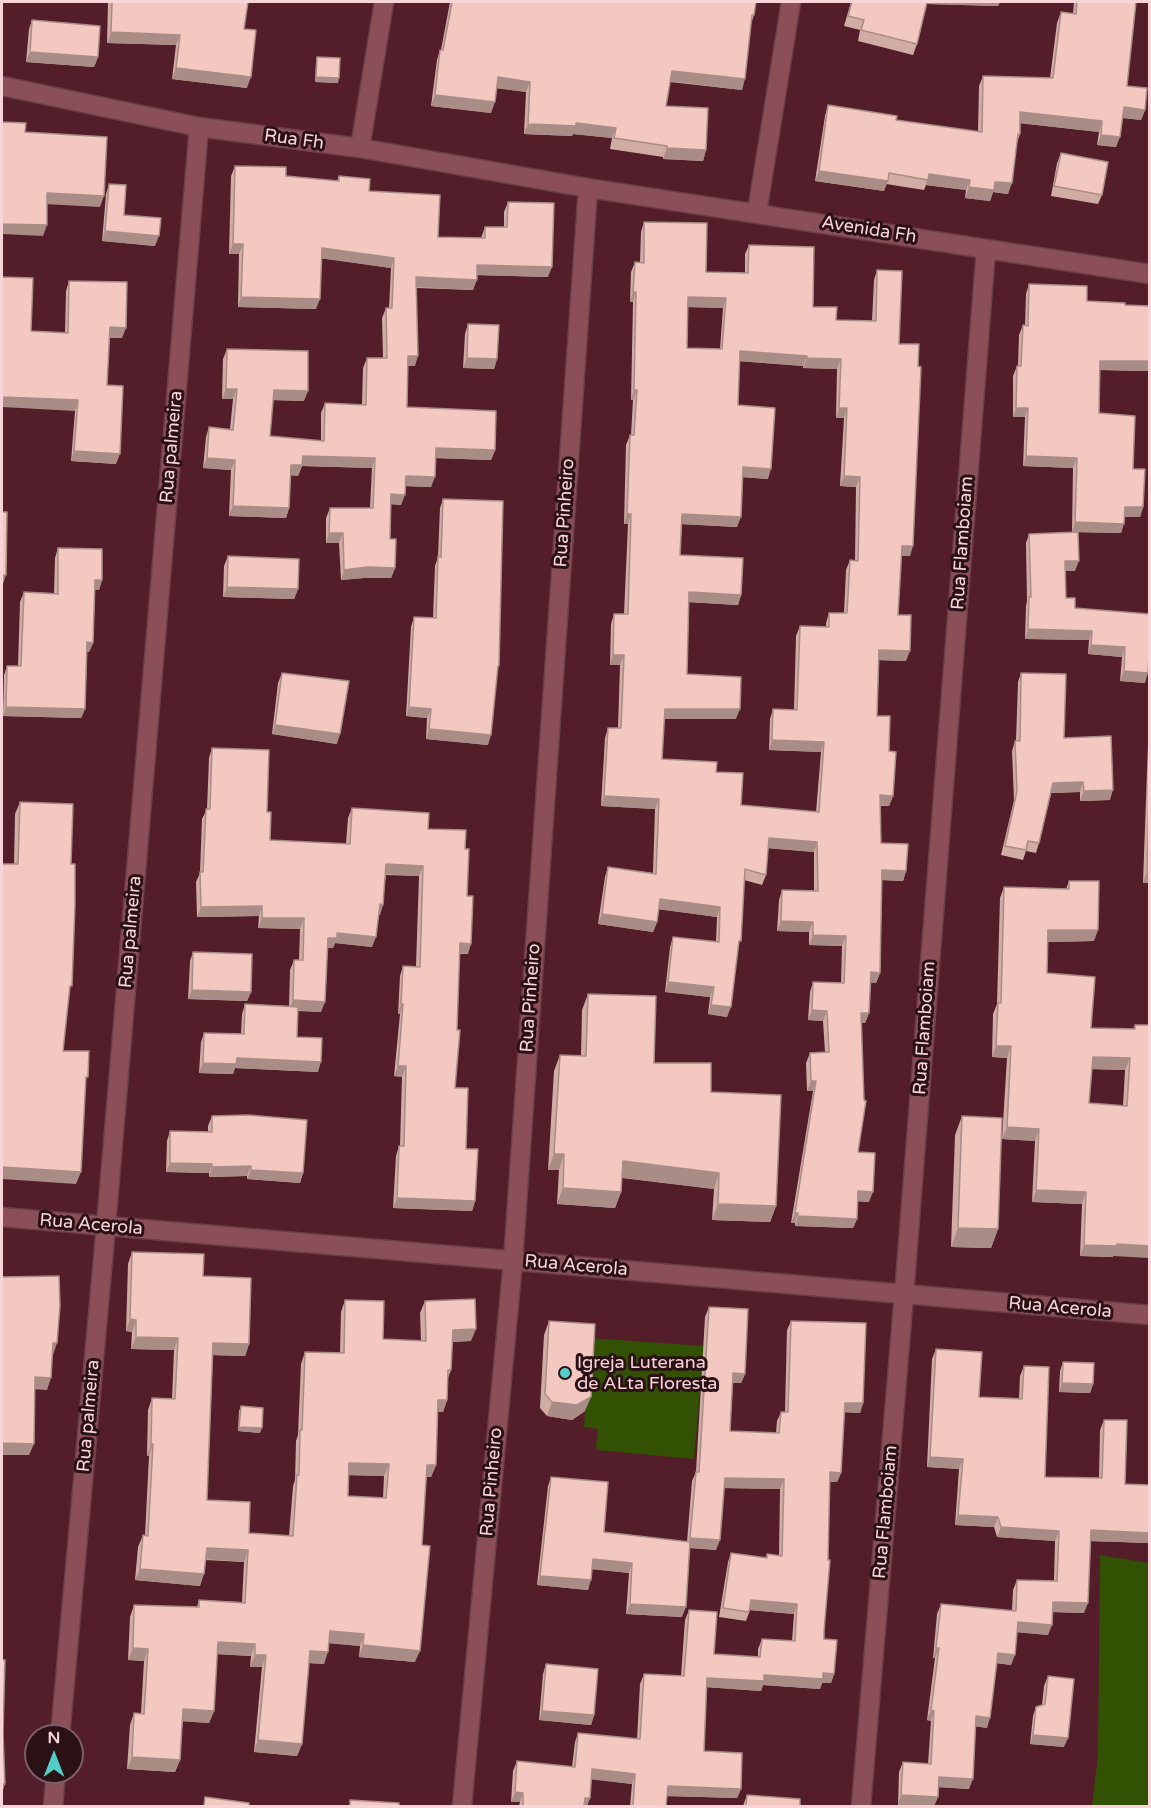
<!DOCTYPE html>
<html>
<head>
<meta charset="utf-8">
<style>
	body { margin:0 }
	#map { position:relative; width:1151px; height:1808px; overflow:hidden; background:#531d29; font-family:"Varela Round",sans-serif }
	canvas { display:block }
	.frame { position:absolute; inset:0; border:3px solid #f8d4d8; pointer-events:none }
	.north { position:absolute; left:24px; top:1724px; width:60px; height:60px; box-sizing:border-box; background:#2a1116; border:2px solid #7c5f64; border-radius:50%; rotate:0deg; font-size:16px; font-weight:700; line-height:24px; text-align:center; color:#f8d4d8 }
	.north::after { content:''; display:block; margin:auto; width:21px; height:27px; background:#54cdc7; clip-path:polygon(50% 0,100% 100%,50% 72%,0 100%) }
</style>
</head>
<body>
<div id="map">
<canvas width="1151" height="1808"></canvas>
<div class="frame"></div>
<div class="north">N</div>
</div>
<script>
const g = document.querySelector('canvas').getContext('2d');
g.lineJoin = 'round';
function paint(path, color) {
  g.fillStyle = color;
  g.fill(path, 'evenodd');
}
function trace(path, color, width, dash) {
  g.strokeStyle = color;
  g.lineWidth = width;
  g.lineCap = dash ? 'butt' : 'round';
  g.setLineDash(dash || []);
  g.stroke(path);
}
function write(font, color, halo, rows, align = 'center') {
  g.font = font + ' "Varela Round",sans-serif';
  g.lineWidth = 6;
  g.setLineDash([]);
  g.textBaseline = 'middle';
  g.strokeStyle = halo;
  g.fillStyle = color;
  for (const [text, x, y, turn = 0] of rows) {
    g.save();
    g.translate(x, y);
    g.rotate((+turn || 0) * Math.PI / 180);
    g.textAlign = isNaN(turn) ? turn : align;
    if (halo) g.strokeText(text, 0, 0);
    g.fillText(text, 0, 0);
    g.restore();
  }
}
paint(new Path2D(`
	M 590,1338 L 704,1346 L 694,1459 L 596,1450 L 598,1429 L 584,1427 Z
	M 1100,1555 L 1149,1563 L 1149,1806 L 1092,1806 L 1098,1756 Z`), '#335103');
const minor = new Path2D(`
	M 2,86 L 199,127 L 360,148 L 588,188 L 1150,274
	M 360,148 L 384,2
	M 757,212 L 791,2
	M 2,1217 L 1150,1315
	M 60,1736 L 106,1226 L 199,127
	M 53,1806 L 56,1772
	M 462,1806 L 513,1261 L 588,188
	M 861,1806 L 904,1295 L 986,249`);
trace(minor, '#6c3e49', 21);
trace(minor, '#8b4f59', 18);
paint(new Path2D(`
	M 108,2 L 248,2 L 244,29 L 247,88 L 172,79 L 176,45 L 107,43 Z
	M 450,2 L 756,2 L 754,15 L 751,24 L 742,90 L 670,82 L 666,106 L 706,150 L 703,161 L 663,159 L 663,157 L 610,149 L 612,138 L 573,134 L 572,136 L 524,134 L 526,92 L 497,88 L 491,113 L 431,106 L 437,60 L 440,50 L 441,50 Z
	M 851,2 L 1000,2 L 998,6 L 927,4 L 917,44 L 913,55 L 858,41 L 860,30 L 844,26 Z
	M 1074,2 L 1136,2 L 1127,86 L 1145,110 L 1141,120 L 1122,118 L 1116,147 L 1097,145 L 1099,132 L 1020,123 L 1020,134 L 1017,143 L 1008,194 L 993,192 L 990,201 L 965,198 L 966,190 L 926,185 L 924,190 L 886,184 L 884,191 L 815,181 L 825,116 L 828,105 L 896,120 L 978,132 L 979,86 L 983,76 L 1050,78 L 1057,23 L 1061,12 L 1073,14 Z
	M 32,20 L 98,57 L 94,67 L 26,62 L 29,29 Z
	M 317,57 L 338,83 L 315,82 L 316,62 Z
	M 1061,153 L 1102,195 L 1098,204 L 1051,196 L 1057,163 Z
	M 235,166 L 286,176 L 337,181 L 339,176 L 369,191 L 438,237 L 481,238 L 485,227 L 504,227 L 504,212 L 508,202 L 548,277 L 477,275 L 473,290 L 417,288 L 415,366 L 408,366 L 407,407 L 495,450 L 491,460 L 436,458 L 431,487 L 405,486 L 401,505 L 391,504 L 390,539 L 395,568 L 391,578 L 364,578 L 341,580 L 339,543 L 326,543 L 326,518 L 330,508 L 370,508 L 372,468 L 302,466 L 298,476 L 291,475 L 289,508 L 286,518 L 229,516 L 231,470 L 203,468 L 206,437 L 209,427 L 230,429 L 233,399 L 222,399 L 223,359 L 227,349 L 304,401 L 273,400 L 270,436 L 321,441 L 321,413 L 325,403 L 362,405 L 363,368 L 367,358 L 383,358 L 382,318 L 386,308 L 389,308 L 391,268 L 321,258 L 316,309 L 238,307 L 239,254 L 229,254 L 231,176 Z
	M 109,184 L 124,215 L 155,246 L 102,241 L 106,194 Z
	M 644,222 L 706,272 L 745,273 L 745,254 L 749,245 L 813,307 L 836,320 L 872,321 L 874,280 L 877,270 L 899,344 L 910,556 L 901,556 L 898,615 L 906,661 L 879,660 L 877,716 L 889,751 L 893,796 L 889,806 L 880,806 L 881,843 L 906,871 L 903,881 L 882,880 L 880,973 L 876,983 L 870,982 L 869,1013 L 865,1023 L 861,1023 L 858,1152 L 869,1202 L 857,1201 L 857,1219 L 853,1228 L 795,1226 L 795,1223 L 791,1223 L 813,1091 L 807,1091 L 806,1063 L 810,1053 L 825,1052 L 823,1021 L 808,1020 L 810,992 L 813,982 L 841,983 L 842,946 L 809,945 L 809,932 L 777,931 L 779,900 L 782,890 L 814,891 L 814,852 L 768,848 L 766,875 L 762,885 L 744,880 L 738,951 L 727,1017 L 708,1014 L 710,997 L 665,992 L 670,947 L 673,937 L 716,942 L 717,917 L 659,909 L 657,922 L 653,932 L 598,924 L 605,877 L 608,867 L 653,873 L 655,809 L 601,806 L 605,738 L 608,728 L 618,728 L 620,665 L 610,665 L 611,624 L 614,614 L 624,614 L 628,524 L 624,524 L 626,445 L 630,435 L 631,435 L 633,400 L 631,400 L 633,302 L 630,302 L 631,272 L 635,262 L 640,263 L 641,232 ZM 688,307 L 723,308 L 720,349 L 687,348 ZM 739,361 L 803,366 L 803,368 L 837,369 L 836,418 L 844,418 L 840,486 L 856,487 L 855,560 L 850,560 L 846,570 L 844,613 L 829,613 L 826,623 L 826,627 L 800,626 L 796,636 L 794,710 L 773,709 L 770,719 L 769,750 L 821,752 L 816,812 L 741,805 L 716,772 L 662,759 L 664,719 L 736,719 L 687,674 L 689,602 L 738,605 L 741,595 L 680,555 L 682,524 L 737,527 L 743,477 L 768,479 L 738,405 Z
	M 69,281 L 122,338 L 109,338 L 107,385 L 116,464 L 71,461 L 75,411 L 31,331 L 65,333 L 66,291 Z
	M 1029,284 L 1087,301 L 1125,305 L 1149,306 L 1149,371 L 1100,370 L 1099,413 L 1133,469 L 1143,507 L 1140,517 L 1125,517 L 1121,533 L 1072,532 L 1073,468 L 1023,466 L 1025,417 L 1013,417 L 1013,376 L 1017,366 L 1018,366 L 1019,335 L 1023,325 L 1025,326 L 1026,294 Z
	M 468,324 L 497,359 L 494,369 L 463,368 L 465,334 Z
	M 443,499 L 497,672 L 488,745 L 426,739 L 427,718 L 406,716 L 411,627 L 414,617 L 433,618 L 435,566 L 438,557 L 440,508 Z
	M 1029,534 L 1075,571 L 1065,571 L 1066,598 L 1075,608 L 1149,614 L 1145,683 L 1120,681 L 1122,657 L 1088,654 L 1089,640 L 1025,639 L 1026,606 L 1027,601 L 1026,543 Z
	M 58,548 L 102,580 L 99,590 L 95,590 L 93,643 L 89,652 L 87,652 L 85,709 L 81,718 L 3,716 L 4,675 L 7,666 L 18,666 L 20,602 L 24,592 L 54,593 L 55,558 Z
	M 228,556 L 298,589 L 294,599 L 223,597 L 224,566 Z
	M 282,673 L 337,744 L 272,734 L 278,683 Z
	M 1021,673 L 1064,738 L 1110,800 L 1080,801 L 1080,792 L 1051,793 L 1039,843 L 1036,853 L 1026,851 L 1023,860 L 1001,855 L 1014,800 L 1012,751 L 1015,741 L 1016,741 L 1018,682 Z
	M 1149,733 L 1149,883 L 1143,883 L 1148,744 Z
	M 212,748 L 267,812 L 270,840 L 346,844 L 348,818 L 352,808 L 428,829 L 465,849 L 467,896 L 468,954 L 459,954 L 455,1088 L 475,1201 L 472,1211 L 393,1208 L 396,1156 L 399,1146 L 400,1146 L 402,1077 L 394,1076 L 400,1014 L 398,1014 L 400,976 L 403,966 L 416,966 L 419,876 L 386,875 L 380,915 L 378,915 L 372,947 L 335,943 L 333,948 L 327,948 L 321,1012 L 298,1011 L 297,1037 L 318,1072 L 235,1068 L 233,1074 L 199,1073 L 201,1042 L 204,1033 L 241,1034 L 242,1014 L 245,1004 L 289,1006 L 290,970 L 294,960 L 299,960 L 300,929 L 258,928 L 259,916 L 197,917 L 196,882 L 200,873 L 202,819 L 207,809 L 209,758 Z
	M 20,802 L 71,864 L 69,994 L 63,1051 L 85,1086 L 76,1184 L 14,864 L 15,814 Z
	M 1069,881 L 1094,941 L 1048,942 L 1047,973 L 1091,1028 L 1133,1029 L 1135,1025 L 1113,1257 L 1080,1256 L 1082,1204 L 1032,1202 L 1035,1141 L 1002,1139 L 1007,1058 L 992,1057 L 993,1014 L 997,1004 L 1000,898 L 1004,887 L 1066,889 ZM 1092,1069 L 1125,1070 L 1123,1106 L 1089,1103 Z
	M 193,952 L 251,992 L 247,1001 L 188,999 L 190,961 Z
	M 588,994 L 654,1063 L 711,1092 L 776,1206 L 770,1222 L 712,1220 L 714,1189 L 622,1178 L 621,1192 L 615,1208 L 557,1204 L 559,1170 L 548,1170 L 554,1071 L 560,1055 L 581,1056 L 582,1010 Z
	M 212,1116 L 303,1173 L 300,1183 L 247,1179 L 247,1176 L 209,1177 L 209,1173 L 166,1172 L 167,1141 L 170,1131 L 208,1132 L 208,1126 Z
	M 962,1116 L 998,1229 L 991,1248 L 951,1247 L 955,1135 Z
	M 132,1252 L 203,1276 L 249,1344 L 245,1356 L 213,1355 L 207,1500 L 249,1533 L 289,1536 L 293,1486 L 295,1480 L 296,1441 L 298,1435 L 301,1364 L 305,1352 L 340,1353 L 341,1312 L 345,1300 L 383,1339 L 421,1341 L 420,1313 L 425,1301 L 471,1341 L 452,1342 L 451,1370 L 448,1378 L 447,1400 L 443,1412 L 437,1412 L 436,1465 L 431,1477 L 426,1477 L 415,1662 L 359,1657 L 360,1646 L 329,1643 L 324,1664 L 309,1663 L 302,1744 L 297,1756 L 254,1752 L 262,1667 L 250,1667 L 251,1656 L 217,1654 L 214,1711 L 209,1723 L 182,1721 L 180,1760 L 175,1772 L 127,1769 L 130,1725 L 134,1713 L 141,1713 L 144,1661 L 128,1660 L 130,1617 L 134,1605 L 197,1607 L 199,1600 L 242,1602 L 244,1562 L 205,1560 L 200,1586 L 135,1580 L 138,1547 L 143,1535 L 145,1535 L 149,1456 L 147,1456 L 148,1410 L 152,1398 L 172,1399 L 174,1350 L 131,1349 L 132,1332 L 126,1331 L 128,1264 ZM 348,1475 L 384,1476 L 383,1498 L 348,1496 Z
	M 709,1307 L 745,1374 L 741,1383 L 733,1383 L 730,1431 L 776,1433 L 777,1421 L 781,1412 L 785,1412 L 787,1330 L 791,1321 L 863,1403 L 860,1413 L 844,1412 L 841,1473 L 837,1482 L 830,1482 L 824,1631 L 824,1639 L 834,1674 L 831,1683 L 822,1683 L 820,1689 L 763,1685 L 761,1691 L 706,1687 L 704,1751 L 741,1789 L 737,1798 L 667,1796 L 666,1806 L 630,1806 L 632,1784 L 591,1779 L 590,1798 L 587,1806 L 519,1806 L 520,1802 L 511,1802 L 513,1771 L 517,1761 L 572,1767 L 575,1742 L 578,1733 L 637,1739 L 640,1684 L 644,1674 L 681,1676 L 685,1620 L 689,1610 L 714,1654 L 758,1657 L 758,1649 L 762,1639 L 792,1641 L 794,1614 L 750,1610 L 746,1621 L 719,1617 L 728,1562 L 731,1553 L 766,1558 L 767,1554 L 779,1556 L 780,1489 L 724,1488 L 716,1550 L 689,1548 L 682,1617 L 626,1614 L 629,1573 L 592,1569 L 588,1590 L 537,1585 L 548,1486 L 551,1477 L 604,1532 L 687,1542 L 692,1481 L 696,1472 L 705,1317 Z
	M 549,1321 L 585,1411 L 572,1420 L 547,1416 L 540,1408 L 544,1335 Z
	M 936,1349 L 979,1397 L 1019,1398 L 1020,1376 L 1024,1366 L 1045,1477 L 1099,1478 L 1100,1430 L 1104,1420 L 1125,1484 L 1149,1485 L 1149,1543 L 1090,1541 L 1084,1613 L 1053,1612 L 1048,1635 L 1017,1632 L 1011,1665 L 997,1663 L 987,1728 L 976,1726 L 969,1789 L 939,1787 L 938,1797 L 934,1806 L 898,1805 L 899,1772 L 903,1762 L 928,1764 L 931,1721 L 927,1720 L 935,1658 L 933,1658 L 937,1614 L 941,1604 L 1012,1611 L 1013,1590 L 1017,1580 L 1054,1581 L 1055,1541 L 997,1537 L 994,1527 L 955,1525 L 959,1469 L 927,1467 L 932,1359 Z
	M 1063,1362 L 1093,1384 L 1090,1393 L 1059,1392 L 1060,1371 Z
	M 241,1406 L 260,1433 L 238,1431 L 239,1411 Z
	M 546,1664 L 594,1715 L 591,1725 L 539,1720 L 543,1674 Z
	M 1048,1676 L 1064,1747 L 1030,1744 L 1033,1716 L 1036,1707 L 1042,1705 L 1044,1686 Z
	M 747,1795 L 800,1806 L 743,1806 Z`), '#d0aca5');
paint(new Path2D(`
	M 926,2 L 1000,2 L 998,6 L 926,4 Z
	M 111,32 L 180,35 L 176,45 L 107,43 Z
	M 30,52 L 98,57 L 94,67 L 26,62 Z
	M 176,68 L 251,77 L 247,88 L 172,79 Z
	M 672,71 L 745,79 L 742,90 L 668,81 Z
	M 316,77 L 339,78 L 338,83 L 315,82 Z
	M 498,77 L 530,82 L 526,92 L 494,88 Z
	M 435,95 L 495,102 L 491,113 L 431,106 Z
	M 1124,107 L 1145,110 L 1141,120 L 1120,117 Z
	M 1020,112 L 1102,121 L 1099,132 L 1017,123 Z
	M 576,123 L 616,128 L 612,138 L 573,134 L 572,136 L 524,134 L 528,124 Z
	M 1101,135 L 1120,137 L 1116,147 L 1097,145 Z
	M 667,148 L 706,150 L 703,161 L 663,159 Z
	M 819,171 L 888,181 L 884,191 L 815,181 Z
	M 929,174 L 970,180 L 966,190 L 926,185 Z
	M 995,182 L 1012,183 L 1008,194 L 993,192 L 990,201 L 965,198 L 969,187 Z
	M 47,193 L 104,196 L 100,207 L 44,204 Z
	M 2,224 L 47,225 L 43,236 L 2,234 Z
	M 105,231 L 159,236 L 155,246 L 102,241 Z
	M 233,244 L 243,244 L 239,254 L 229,254 Z
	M 322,248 L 394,258 L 391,268 L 318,258 Z
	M 477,265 L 552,267 L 548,277 L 473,275 Z
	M 416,277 L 477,280 L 473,290 L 413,287 Z
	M 633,292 L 636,292 L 633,302 L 630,302 Z
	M 241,297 L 320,299 L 316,309 L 238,307 Z
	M 688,297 L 726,298 L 723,308 L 685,307 Z
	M 110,327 L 126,328 L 122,338 L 106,338 Z
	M 740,351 L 807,356 L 803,366 L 736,361 Z
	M 408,356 L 418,356 L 415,366 L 405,366 Z
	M 467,358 L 497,359 L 494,369 L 463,368 Z
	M 807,358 L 841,359 L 837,369 L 803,368 Z
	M 1100,361 L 1149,361 L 1149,371 L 1097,370 Z
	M 226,389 L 237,389 L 233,399 L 222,399 Z
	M 274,390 L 308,391 L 304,401 L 270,400 Z
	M 634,390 L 637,390 L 633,400 L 631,400 Z
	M 2,397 L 78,400 L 75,411 L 2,407 Z
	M 839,408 L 847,408 L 844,418 L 836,418 Z
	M 1016,408 L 1028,408 L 1025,417 L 1013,417 Z
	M 436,448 L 495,450 L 491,460 L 432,458 Z
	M 74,451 L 120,454 L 116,464 L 71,461 Z
	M 303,456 L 375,458 L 372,468 L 302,466 L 298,476 L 288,475 L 291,465 Z
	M 1026,456 L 1077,458 L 1073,468 L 1023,466 Z
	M 207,458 L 235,460 L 231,470 L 203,468 Z
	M 743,467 L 771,469 L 768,479 L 739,477 Z
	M 406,476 L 435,477 L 431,487 L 402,486 Z
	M 844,476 L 860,477 L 856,487 L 840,486 Z
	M 391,494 L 405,495 L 401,505 L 387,504 Z
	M 233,506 L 289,508 L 286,518 L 229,516 Z
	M 1125,507 L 1143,507 L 1140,517 L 1121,517 Z
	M 627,514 L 631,514 L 628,524 L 624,524 Z
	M 682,514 L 741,517 L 737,527 L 678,524 Z
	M 1075,522 L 1124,524 L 1121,533 L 1072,532 Z
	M 329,533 L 343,533 L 339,543 L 326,543 Z
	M 902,546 L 913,546 L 910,556 L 898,556 Z
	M 1065,561 L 1079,561 L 1075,571 L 1061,571 Z
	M 368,567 L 395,568 L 391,578 L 364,578 L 341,580 L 344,570 Z
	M 2,575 L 6,575 L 3,584 L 2,584 Z
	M 95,580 L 102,580 L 99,590 L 91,590 Z
	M 227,587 L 298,589 L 294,599 L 223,597 Z
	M 689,592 L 741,595 L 738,605 L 685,602 Z
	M 1028,629 L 1092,631 L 1089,640 L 1025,639 Z
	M 87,642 L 93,643 L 89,652 L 84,652 Z
	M 1091,645 L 1125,647 L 1122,657 L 1088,654 Z
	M 879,650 L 910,651 L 906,661 L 875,660 Z
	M 613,655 L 624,655 L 620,665 L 610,665 Z
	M 1124,671 L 1148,673 L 1145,683 L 1120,681 Z
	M 6,707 L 85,709 L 81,718 L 3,716 Z
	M 409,707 L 431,709 L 427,718 L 406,716 Z
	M 665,709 L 740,709 L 736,719 L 661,719 Z
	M 275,725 L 340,734 L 337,744 L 272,734 Z
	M 429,729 L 491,735 L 488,745 L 426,739 Z
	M 772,740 L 824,742 L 821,752 L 769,750 Z
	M 1083,782 L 1080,792 L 1050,793 L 1053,783 Z
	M 1113,790 L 1110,800 L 1080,801 L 1084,791 Z
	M 880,795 L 893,796 L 889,806 L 876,805 Z
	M 604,796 L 659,799 L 655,809 L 601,806 Z
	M 769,838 L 817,842 L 814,852 L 765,848 Z
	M 386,864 L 423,866 L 419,876 L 383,874 Z
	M 882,870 L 906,871 L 903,881 L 879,880 Z
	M 1147,871 L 1149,871 L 1149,883 L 1143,883 Z
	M 660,899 L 720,907 L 717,917 L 656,909 Z
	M 380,904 L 383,905 L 380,915 L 376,914 Z
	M 262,906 L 259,916 L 197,917 L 201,907 Z
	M 602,914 L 657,922 L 653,932 L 598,924 Z
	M 262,918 L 304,918 L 300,929 L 258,928 Z
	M 781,921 L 813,922 L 809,932 L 777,931 Z
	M 1048,930 L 1098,930 L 1094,941 L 1044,942 Z
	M 337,933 L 376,937 L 372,947 L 335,943 L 333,948 L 324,948 L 328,938 Z
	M 813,935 L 846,936 L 842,946 L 809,945 Z
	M 460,943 L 471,944 L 468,954 L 456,953 Z
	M 871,972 L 880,973 L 876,983 L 867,982 Z
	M 668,982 L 714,987 L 710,997 L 665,992 Z
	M 192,990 L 251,992 L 247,1001 L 188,999 Z
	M 293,1000 L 325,1002 L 321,1012 L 289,1010 Z
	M 401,1004 L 403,1004 L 400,1014 L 398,1014 Z
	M 711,1005 L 731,1007 L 727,1017 L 708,1014 Z
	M 812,1010 L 827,1011 L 823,1021 L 808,1020 Z
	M 861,1013 L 869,1013 L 865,1023 L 857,1023 Z
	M 996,1046 L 1011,1046 L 1007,1058 L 992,1057 Z
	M 1093,1057 L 1130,1058 L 1125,1070 L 1088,1069 Z
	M 237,1058 L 321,1062 L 318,1072 L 235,1068 L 233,1074 L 199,1073 L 203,1063 Z
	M 398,1066 L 406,1066 L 402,1077 L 394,1076 Z
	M 811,1081 L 816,1081 L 813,1091 L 807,1091 Z
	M 1007,1127 L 1039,1129 L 1035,1141 L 1002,1139 Z
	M 554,1154 L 564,1154 L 559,1170 L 548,1170 Z
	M 623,1161 L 719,1173 L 714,1189 L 617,1177 Z
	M 170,1163 L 212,1164 L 209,1173 L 166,1172 Z
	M 251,1166 L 247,1176 L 209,1177 L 212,1167 Z
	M 2,1167 L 81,1172 L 76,1184 L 2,1179 Z
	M 251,1170 L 303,1173 L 300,1183 L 247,1179 Z
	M 563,1188 L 621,1192 L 615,1208 L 557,1204 Z
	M 1036,1190 L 1086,1192 L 1082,1204 L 1032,1202 Z
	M 858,1191 L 873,1192 L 869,1202 L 854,1201 Z
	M 397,1198 L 475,1201 L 472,1211 L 393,1208 Z
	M 718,1204 L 776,1206 L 770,1222 L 712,1220 Z
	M 795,1213 L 798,1213 L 795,1223 L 791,1223 Z
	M 798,1216 L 857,1219 L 853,1228 L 795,1226 Z
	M 958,1228 L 998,1229 L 991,1248 L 951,1247 Z
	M 1117,1244 L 1149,1246 L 1149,1258 L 1113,1256 L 1113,1257 L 1080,1256 L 1084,1245 Z
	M 130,1319 L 136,1320 L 132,1332 L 126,1331 Z
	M 476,1329 L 471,1341 L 448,1342 L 453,1330 Z
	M 136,1337 L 178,1338 L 174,1350 L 131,1349 Z
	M 53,1343 L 57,1343 L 53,1355 L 49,1355 Z
	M 213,1343 L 249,1344 L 245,1356 L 209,1355 Z
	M 733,1373 L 745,1374 L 741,1383 L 730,1383 Z
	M 35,1377 L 51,1378 L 47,1390 L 31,1389 Z
	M 1062,1383 L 1093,1384 L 1090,1393 L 1059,1392 Z
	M 591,1397 L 585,1411 L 572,1420 L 547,1416 L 552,1402 Z
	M 438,1400 L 447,1400 L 443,1412 L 433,1412 Z
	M 845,1403 L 863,1403 L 860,1413 L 841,1412 Z
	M 239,1427 L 262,1428 L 260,1433 L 238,1431 Z
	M 2,1443 L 34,1444 L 29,1455 L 2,1455 Z
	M 151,1444 L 153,1444 L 149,1456 L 147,1456 Z
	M 930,1457 L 963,1459 L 959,1469 L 927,1467 Z
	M 349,1463 L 389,1464 L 384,1476 L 344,1475 Z
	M 427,1465 L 436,1465 L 431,1477 L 423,1477 Z
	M 830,1472 L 841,1473 L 837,1482 L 827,1482 Z
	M 725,1478 L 784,1479 L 780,1489 L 721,1488 Z
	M 958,1515 L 998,1517 L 994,1527 L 955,1525 Z
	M 1001,1527 L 1059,1531 L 1055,1541 L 997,1537 Z
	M 1091,1530 L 1149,1533 L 1149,1543 L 1087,1541 Z
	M 690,1538 L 720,1540 L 716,1550 L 687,1547 Z
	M 207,1548 L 248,1550 L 244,1562 L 202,1559 Z
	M 593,1559 L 632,1563 L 629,1573 L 590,1569 Z
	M 140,1569 L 204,1574 L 200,1586 L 135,1580 Z
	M 540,1576 L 591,1580 L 588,1590 L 537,1585 Z
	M 751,1600 L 797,1604 L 794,1614 L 748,1610 Z
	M 1053,1602 L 1088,1603 L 1084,1613 L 1050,1612 Z
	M 630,1604 L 686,1607 L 682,1617 L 626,1614 Z
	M 1018,1622 L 1052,1625 L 1048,1635 L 1014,1632 Z
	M 330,1631 L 364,1634 L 360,1646 L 326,1643 Z
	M 218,1642 L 255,1644 L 251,1656 L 214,1654 Z
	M 363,1645 L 420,1651 L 415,1662 L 359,1657 Z
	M 133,1648 L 148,1649 L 144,1661 L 128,1660 Z
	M 936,1648 L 939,1648 L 935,1658 L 933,1658 Z
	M 310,1651 L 328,1652 L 324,1664 L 306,1663 Z
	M 998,1653 L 1015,1655 L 1011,1665 L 994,1663 Z
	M 255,1655 L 266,1655 L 262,1667 L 250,1667 Z
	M 823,1673 L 834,1674 L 831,1683 L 822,1683 L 820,1689 L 763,1685 L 761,1691 L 703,1687 L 707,1678 Z
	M 183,1709 L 214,1711 L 209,1723 L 178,1721 Z
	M 931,1710 L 934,1711 L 931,1721 L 927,1720 Z
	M 542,1711 L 594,1715 L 591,1725 L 539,1720 Z
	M 976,1716 L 990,1718 L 987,1728 L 972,1726 Z
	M 1033,1735 L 1068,1738 L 1064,1747 L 1030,1744 Z
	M 258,1740 L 302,1744 L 297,1756 L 254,1752 Z
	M 132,1757 L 180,1760 L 175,1772 L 127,1769 Z
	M 592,1769 L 635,1774 L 632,1784 L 588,1779 Z
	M 939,1777 L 973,1779 L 969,1789 L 935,1787 Z
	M 2,1784 L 5,1784 L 2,1794 Z
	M 668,1786 L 741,1789 L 737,1798 L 664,1796 Z
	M 515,1792 L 523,1793 L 520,1802 L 511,1802 Z
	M 901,1795 L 938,1797 L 934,1806 L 898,1805 Z
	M 585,1798 L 590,1798 L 587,1806 L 581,1806 Z`), '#a98c86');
const building = new Path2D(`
	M 112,2 L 248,2 L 244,29 L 256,30 L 251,77 L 176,68 L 180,35 L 111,32 Z
	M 452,2 L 756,2 L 754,15 L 752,15 L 745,79 L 672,71 L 666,106 L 708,108 L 706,150 L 667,148 L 667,146 L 614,138 L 616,128 L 576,123 L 576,126 L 528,124 L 530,82 L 498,77 L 495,102 L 435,95 L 440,50 L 443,50 Z
	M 852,2 L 927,2 L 917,44 L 861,30 L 864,20 L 848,16 Z
	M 1077,2 L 1136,2 L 1127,86 L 1147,88 L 1145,110 L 1124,107 L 1120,137 L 1101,135 L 1102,121 L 1020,112 L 1020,134 L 1018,134 L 1012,183 L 995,182 L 994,190 L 969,187 L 970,180 L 929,174 L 928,180 L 889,173 L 888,181 L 819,171 L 828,105 L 897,116 L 896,120 L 982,132 L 983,76 L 1053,78 L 1061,12 L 1076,14 Z
	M 32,20 L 100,26 L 98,57 L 30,52 Z
	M 317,57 L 340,58 L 339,78 L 316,77 Z
	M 2,122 L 26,123 L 25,132 L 107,137 L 104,196 L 47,193 L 47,225 L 2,224 Z
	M 1061,153 L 1108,162 L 1102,195 L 1054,186 Z
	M 235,166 L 286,167 L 286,176 L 339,181 L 339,176 L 370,179 L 369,191 L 440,195 L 438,237 L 485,238 L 485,227 L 507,227 L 508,202 L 554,203 L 552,267 L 477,265 L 477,280 L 416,277 L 418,356 L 408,356 L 407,407 L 496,411 L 495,450 L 436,448 L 435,477 L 406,476 L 405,495 L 391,494 L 390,539 L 396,539 L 395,568 L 368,567 L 344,570 L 343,533 L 329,533 L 330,508 L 373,508 L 375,458 L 303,456 L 302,465 L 291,465 L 289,508 L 233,506 L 235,460 L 207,458 L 209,427 L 233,430 L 237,389 L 226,389 L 227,349 L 308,351 L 308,391 L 274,390 L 270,436 L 324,441 L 325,403 L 366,405 L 367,358 L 387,358 L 386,308 L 392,308 L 394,258 L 322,248 L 320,299 L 241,297 L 243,244 L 233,244 Z
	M 109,184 L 126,185 L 124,215 L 161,218 L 159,236 L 105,231 Z
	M 644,222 L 707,223 L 706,272 L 748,273 L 749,245 L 814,247 L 813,307 L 837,307 L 836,320 L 876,321 L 877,270 L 902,271 L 899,344 L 919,344 L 918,366 L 921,367 L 913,546 L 902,546 L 898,615 L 911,615 L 910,651 L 879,650 L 877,716 L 890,716 L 889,751 L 896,752 L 893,796 L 880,795 L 881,843 L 908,844 L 906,871 L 882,870 L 880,973 L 871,972 L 869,1013 L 861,1013 L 864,1100 L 866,1101 L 858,1152 L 875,1153 L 873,1192 L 858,1191 L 857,1219 L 798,1216 L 798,1213 L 795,1213 L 816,1081 L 811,1081 L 810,1053 L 829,1052 L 827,1011 L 812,1010 L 813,982 L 844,983 L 846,936 L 813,935 L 813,922 L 781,921 L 782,890 L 818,891 L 817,842 L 769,838 L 766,875 L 745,869 L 741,941 L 739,941 L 731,1007 L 711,1005 L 714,987 L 668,982 L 673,937 L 719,942 L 720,907 L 660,899 L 657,922 L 602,914 L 608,867 L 656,874 L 659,799 L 604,796 L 608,728 L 621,728 L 624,655 L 613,655 L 614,614 L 628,614 L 631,514 L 627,514 L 630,435 L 634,435 L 637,390 L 634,390 L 636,292 L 633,292 L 635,262 L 644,263 ZM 688,297 L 726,298 L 722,349 L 687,348 ZM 740,351 L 807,356 L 807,358 L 841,359 L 839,408 L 847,408 L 844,476 L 860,477 L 858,561 L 850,560 L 847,613 L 829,613 L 829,627 L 800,626 L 797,710 L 773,709 L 772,740 L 824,742 L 819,812 L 741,805 L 743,773 L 716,772 L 717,762 L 662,759 L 665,709 L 740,709 L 741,677 L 687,674 L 689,592 L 741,595 L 743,558 L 680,555 L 682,514 L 741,517 L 743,467 L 771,469 L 775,408 L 738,405 Z
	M 2,277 L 33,278 L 31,331 L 68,333 L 69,281 L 127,282 L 126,328 L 110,327 L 107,385 L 123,386 L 120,454 L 74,451 L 78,400 L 2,397 Z
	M 1029,284 L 1087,286 L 1087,301 L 1125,303 L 1125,305 L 1149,306 L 1149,361 L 1100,361 L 1099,413 L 1135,416 L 1133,469 L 1145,469 L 1143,507 L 1125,507 L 1124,524 L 1075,522 L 1077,458 L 1026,456 L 1028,408 L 1016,408 L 1017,366 L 1021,366 L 1023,325 L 1028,326 Z
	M 468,324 L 499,325 L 497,359 L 467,358 Z
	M 443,499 L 503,501 L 499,666 L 498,666 L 491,735 L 429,729 L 431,709 L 409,707 L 414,617 L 436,618 L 438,556 L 441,557 Z
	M 2,512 L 7,512 L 6,575 L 2,575 Z
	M 1078,532 L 1079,561 L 1065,561 L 1066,598 L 1075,598 L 1075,608 L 1149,614 L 1149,654 L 1148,673 L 1124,671 L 1125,647 L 1091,645 L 1092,631 L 1028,629 L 1029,597 L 1031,597 L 1029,534 Z
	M 58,548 L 102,549 L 102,580 L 95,580 L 93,643 L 87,642 L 85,709 L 6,707 L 7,666 L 21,666 L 24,592 L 58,594 Z
	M 228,556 L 299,559 L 298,589 L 227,587 Z
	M 282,673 L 349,681 L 340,734 L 275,725 Z
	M 1021,673 L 1066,674 L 1064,738 L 1111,736 L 1113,790 L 1084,791 L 1083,782 L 1053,783 L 1039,843 L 1028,841 L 1026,850 L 1005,846 L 1017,791 L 1015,741 L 1020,741 Z
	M 212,748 L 269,750 L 267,812 L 271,812 L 270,840 L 350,844 L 352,808 L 429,813 L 428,829 L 466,830 L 465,849 L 469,849 L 467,896 L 473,896 L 471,944 L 460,943 L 457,1030 L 460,1030 L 455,1088 L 468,1088 L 466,1149 L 478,1149 L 475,1201 L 397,1198 L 399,1146 L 404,1146 L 406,1066 L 398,1066 L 403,1004 L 401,1004 L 403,966 L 420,967 L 423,866 L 386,864 L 383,905 L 380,904 L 376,937 L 337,933 L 337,938 L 328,938 L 325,1002 L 293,1000 L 294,960 L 303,960 L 304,918 L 262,918 L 262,906 L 201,907 L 200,872 L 203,872 L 206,809 L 210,809 Z
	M 1149,800 L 1149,871 L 1147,871 Z
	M 20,802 L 73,804 L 71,864 L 75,864 L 75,904 L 72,986 L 70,986 L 63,1051 L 89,1051 L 88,1077 L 86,1077 L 81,1172 L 2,1167 L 2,864 L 18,864 Z
	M 1069,881 L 1099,881 L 1098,930 L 1048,930 L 1047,973 L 1095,977 L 1091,1028 L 1135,1029 L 1135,1025 L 1149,1025 L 1149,1246 L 1117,1244 L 1117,1246 L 1084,1245 L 1086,1192 L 1036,1190 L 1039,1129 L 1007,1127 L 1011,1046 L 996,1046 L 998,1003 L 1001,1003 L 1004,887 L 1069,889 ZM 1093,1057 L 1130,1058 L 1127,1106 L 1089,1103 Z
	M 193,952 L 252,954 L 251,992 L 192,990 Z
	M 588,994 L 656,996 L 654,1063 L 711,1063 L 711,1092 L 781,1095 L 776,1206 L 718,1204 L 719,1173 L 623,1161 L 621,1192 L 563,1188 L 564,1154 L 554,1154 L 560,1055 L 586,1056 Z
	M 245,1004 L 298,1007 L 297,1037 L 322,1038 L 321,1062 L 237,1058 L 236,1064 L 203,1063 L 204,1033 L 244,1034 Z
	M 248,1115 L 307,1120 L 303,1173 L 251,1170 L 251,1166 L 212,1167 L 212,1164 L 170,1163 L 170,1131 L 212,1132 L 212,1116 Z
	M 962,1116 L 1002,1118 L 998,1229 L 958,1228 Z
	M 132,1252 L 204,1254 L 203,1276 L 251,1278 L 249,1344 L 213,1343 L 207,1500 L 250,1502 L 249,1533 L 293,1536 L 297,1475 L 299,1475 L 300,1430 L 302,1430 L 305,1352 L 344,1353 L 345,1300 L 384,1301 L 383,1339 L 426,1341 L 425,1301 L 475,1299 L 476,1329 L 453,1330 L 451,1370 L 448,1370 L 447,1400 L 438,1400 L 436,1465 L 427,1465 L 422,1545 L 430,1546 L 420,1651 L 363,1645 L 364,1634 L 330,1631 L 328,1652 L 310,1651 L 302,1744 L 258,1740 L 266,1655 L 255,1655 L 255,1644 L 218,1642 L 214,1711 L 183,1709 L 180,1760 L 132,1757 L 134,1713 L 144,1714 L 148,1649 L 133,1648 L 134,1605 L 199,1607 L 199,1600 L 245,1603 L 248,1550 L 207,1548 L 204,1574 L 140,1569 L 143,1535 L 148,1536 L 153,1444 L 151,1444 L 152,1398 L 175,1399 L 178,1338 L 136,1337 L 136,1320 L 130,1319 ZM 349,1463 L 389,1464 L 386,1498 L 348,1496 Z
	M 59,1276 L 60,1305 L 57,1343 L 53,1343 L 51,1378 L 35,1377 L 34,1444 L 2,1443 L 2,1277 Z
	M 709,1307 L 748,1309 L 745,1374 L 733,1373 L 730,1431 L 779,1433 L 781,1412 L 788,1412 L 791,1321 L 866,1323 L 863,1403 L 845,1403 L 841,1473 L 830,1472 L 828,1560 L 830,1560 L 824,1631 L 824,1639 L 837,1640 L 834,1674 L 823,1673 L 823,1679 L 764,1675 L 764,1681 L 707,1678 L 704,1751 L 742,1753 L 741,1789 L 668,1786 L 666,1806 L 633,1806 L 635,1774 L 592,1769 L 590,1798 L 585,1798 L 584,1806 L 523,1806 L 523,1793 L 515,1792 L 517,1761 L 575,1767 L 578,1733 L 640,1739 L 644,1674 L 684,1676 L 689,1610 L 717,1612 L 714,1654 L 760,1657 L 762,1639 L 795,1641 L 797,1604 L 751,1600 L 749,1612 L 723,1608 L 731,1553 L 767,1558 L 767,1554 L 782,1556 L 784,1479 L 725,1478 L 720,1540 L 690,1538 L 696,1472 L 699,1472 Z
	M 549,1321 L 595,1324 L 591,1397 L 577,1405 L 552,1402 L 545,1394 Z
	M 936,1349 L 982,1352 L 979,1397 L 1022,1399 L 1024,1366 L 1049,1367 L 1045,1477 L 1102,1478 L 1104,1420 L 1127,1420 L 1125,1484 L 1149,1485 L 1149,1533 L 1091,1530 L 1088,1603 L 1053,1602 L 1052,1625 L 1018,1622 L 1015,1655 L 998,1653 L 990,1718 L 976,1716 L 973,1779 L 939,1777 L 938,1797 L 901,1795 L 903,1762 L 931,1764 L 934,1711 L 931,1710 L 939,1648 L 936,1648 L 941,1604 L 1016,1611 L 1017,1580 L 1057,1581 L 1059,1531 L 1001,1527 L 998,1517 L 958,1515 L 963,1459 L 930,1457 Z
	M 1063,1362 L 1094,1363 L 1093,1384 L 1062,1383 Z
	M 241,1406 L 263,1408 L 262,1428 L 239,1427 Z
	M 551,1477 L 608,1482 L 604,1532 L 690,1542 L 686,1607 L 630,1604 L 632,1563 L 593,1559 L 591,1580 L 540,1576 Z
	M 2,1660 L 5,1660 L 3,1733 L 5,1784 L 2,1784 L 2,1790 Z
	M 546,1664 L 598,1669 L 594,1715 L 542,1711 Z
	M 1048,1676 L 1074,1679 L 1068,1738 L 1033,1735 L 1036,1707 L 1045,1704 Z
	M 747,1795 L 800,1799 L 800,1806 L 746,1806 Z
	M 205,1797 L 249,1803 L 249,1806 L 204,1806 Z
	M 350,1800 L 399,1803 L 399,1806 L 350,1806 Z`);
paint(building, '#f2c8c0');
trace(building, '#a98c86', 1.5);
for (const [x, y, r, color] of [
	[565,1373,6,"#54cdc7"]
]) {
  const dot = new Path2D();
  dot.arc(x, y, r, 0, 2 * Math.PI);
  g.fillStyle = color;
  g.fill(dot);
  trace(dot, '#2a1116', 2);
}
write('18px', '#f8d4d8', '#2a1116', [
	["Rua Fh",294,140,8],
	["Avenida Fh",869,230,9],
	["Rua palmeira",172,447,-85],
	["Rua Pinheiro",565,513,-86],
	["Rua Flamboiam",963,543,-86],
	["Rua palmeira",131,932,-85],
	["Rua Pinheiro",531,998,-86],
	["Rua Flamboiam",925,1028,-86],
	["Rua Acerola",91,1225,5],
	["Rua Acerola",576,1266,5],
	["Rua Acerola",1060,1308,5],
	["Rua palmeira",89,1416,-85],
	["Rua Pinheiro",492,1482,-85],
	["Rua Flamboiam",886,1512,-85]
]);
write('18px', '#f8d4d8', '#2a1116', [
	["Igreja Luterana",577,1363],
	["de ALta Floresta",577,1384]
], 'left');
</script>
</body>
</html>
